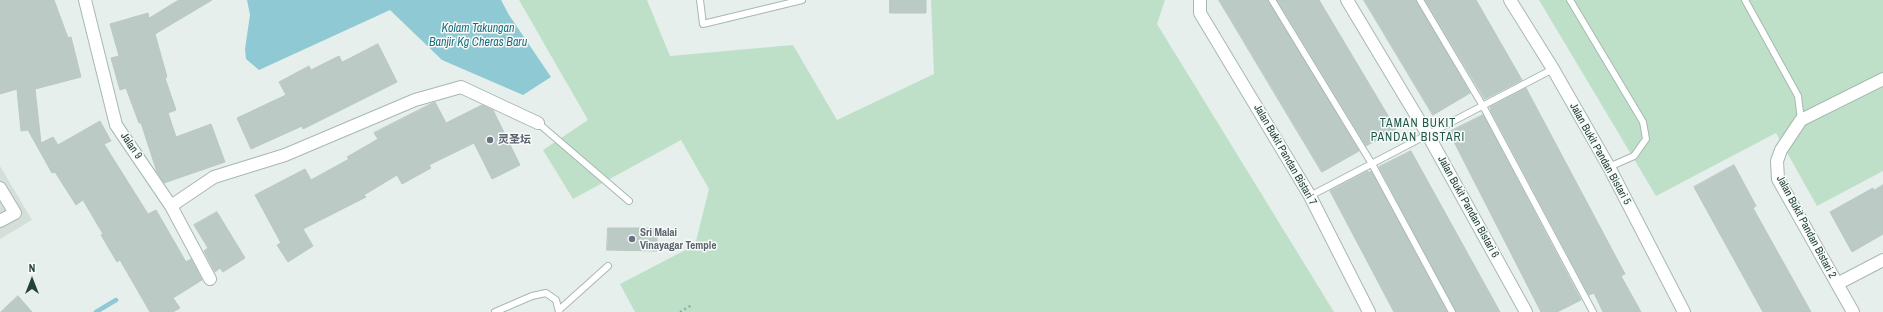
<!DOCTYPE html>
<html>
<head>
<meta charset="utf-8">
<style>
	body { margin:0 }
	#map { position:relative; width:1883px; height:312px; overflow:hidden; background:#e6efeb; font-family:"Archivo Narrow",sans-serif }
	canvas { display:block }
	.north { position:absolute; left:12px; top:260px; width:40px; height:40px; -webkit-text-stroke:3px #f7fbf9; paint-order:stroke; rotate:0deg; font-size:11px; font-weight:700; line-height:16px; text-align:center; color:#24423a }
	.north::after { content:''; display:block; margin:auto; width:14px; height:18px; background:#24423a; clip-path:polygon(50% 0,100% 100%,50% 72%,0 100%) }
</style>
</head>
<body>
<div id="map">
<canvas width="1883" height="312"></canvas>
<div class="north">N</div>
</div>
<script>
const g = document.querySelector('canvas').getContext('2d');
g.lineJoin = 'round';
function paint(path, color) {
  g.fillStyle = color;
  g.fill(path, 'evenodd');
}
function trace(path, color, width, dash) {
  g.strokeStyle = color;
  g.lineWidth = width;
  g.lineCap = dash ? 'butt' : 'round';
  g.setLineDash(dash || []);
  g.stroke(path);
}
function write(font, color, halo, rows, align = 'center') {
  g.font = font + ' "Archivo Narrow","Noto Sans SC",sans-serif';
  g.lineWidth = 3;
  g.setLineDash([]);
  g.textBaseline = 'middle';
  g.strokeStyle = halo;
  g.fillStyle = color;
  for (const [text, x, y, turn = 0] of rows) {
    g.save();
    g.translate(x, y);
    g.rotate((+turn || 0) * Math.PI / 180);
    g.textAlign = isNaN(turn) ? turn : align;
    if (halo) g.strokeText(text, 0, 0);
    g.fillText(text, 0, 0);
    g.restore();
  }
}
paint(new Path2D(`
	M 0,166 L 32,220 L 0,239 Z`), '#d4dfda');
paint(new Path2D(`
	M 519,0 L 647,0 L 670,56 L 793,45 L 837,120 L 934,74 L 931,0 L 1165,0 L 1157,24 L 1334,312 L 635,312 L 620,284 L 695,245 L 709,189 L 681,140 L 573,199 L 543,150 L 588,120 Z
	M 1539,0 L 1883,0 L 1883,171 L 1817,206 L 1776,133 L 1656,196 Z`), '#bfe0c8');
paint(new Path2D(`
	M 247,0 L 501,0 L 509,15 L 551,77 L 523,95 L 442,60 L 390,10 L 259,70 L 246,59 L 245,49 L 250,15 Z`), '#8ec9d4');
trace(new Path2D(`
	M 96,312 L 116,300`), '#8ec9d4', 4.5);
const building = new Path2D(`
	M 0,0 L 54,0 L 68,38 L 71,37 L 81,77 L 35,89 L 41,143 L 53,137 L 58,145 L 100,121 L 111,141 L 104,144 L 148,214 L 156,210 L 186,262 L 191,259 L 202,280 L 173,298 L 180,308 L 173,312 L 150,312 L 120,260 L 117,262 L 101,235 L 103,234 L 83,200 L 76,205 L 55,172 L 52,173 L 28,130 L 21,131 L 17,89 L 0,94 Z
	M 179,0 L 212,0 L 155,34 L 167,77 L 165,78 L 176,110 L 168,113 L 176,137 L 211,124 L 225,162 L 164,183 L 157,172 L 141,123 L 139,123 L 126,88 L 120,90 L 111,58 L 119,56 L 110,24 L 148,13 L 149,18 Z
	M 890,0 L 926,0 L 926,13 L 890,13 Z
	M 1219,0 L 1268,0 L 1359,151 L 1322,172 Z
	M 1277,0 L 1319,0 L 1396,129 L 1366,146 Z
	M 1364,0 L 1416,0 L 1470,93 L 1433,115 Z
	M 1425,0 L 1476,0 L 1522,80 L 1485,99 Z
	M 378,44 L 397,82 L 303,129 L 302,126 L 251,149 L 237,118 L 286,95 L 279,82 L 309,66 L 311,70 L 339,56 L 342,62 Z
	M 1526,88 L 1625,274 L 1621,276 L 1641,312 L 1603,312 L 1594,293 L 1589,295 L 1491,111 L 1490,107 Z
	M 435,102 L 446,123 L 482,105 L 493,110 L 520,165 L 492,179 L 474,143 L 429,165 L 431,168 L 402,184 L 397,175 L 364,195 L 366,197 L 303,229 L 313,246 L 288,262 L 277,245 L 281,243 L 255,195 L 305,169 L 311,180 L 349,159 L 347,157 L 378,139 L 374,133 Z
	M 1483,115 L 1581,300 L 1557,312 L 1541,312 L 1449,132 Z
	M 1411,151 L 1417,162 L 1500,312 L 1456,312 L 1379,167 Z
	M 1734,165 L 1756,206 L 1753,208 L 1811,312 L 1763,312 L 1694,187 Z
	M 1368,171 L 1368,173 L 1371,171 L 1447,312 L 1394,312 L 1330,191 Z
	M 1883,185 L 1883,234 L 1852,252 L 1830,212 L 1873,188 L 1874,190 Z
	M 217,212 L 245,258 L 223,272 L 220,268 L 215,272 L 204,251 L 208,248 L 194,225 Z
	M 608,228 L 657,228 L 657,251 L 607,250 Z
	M 18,296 L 32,312 L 1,312 Z`);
paint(building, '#bbcac4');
trace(building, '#b8c9c2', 1);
const service = new Path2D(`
	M 700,0 L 703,24 L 802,0
	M 1272,0 L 1372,164 L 1452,312
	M 1420,0 L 1483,106 L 1593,312
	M 1570,0 L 1643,122 L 1646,139 L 1634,156 L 1609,167
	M 1745,0 L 1798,96 L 1801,120
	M 538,123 L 629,201
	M 1310,196 L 1553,69
	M 559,310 L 608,266
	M 495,312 L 532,296 L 546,293 L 556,300 L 559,312`);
const minor = new Path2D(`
	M 85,0 L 116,125 L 171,206 L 210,279
	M 1200,0 L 1200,13 L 1310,196 L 1369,312
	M 1347,0 L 1428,135 L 1526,312
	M 1510,0 L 1553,69 L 1609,167 L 1684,312
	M 0,188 L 15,213 L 0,221
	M 171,206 L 214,177 L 285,155 L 415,100 L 461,87 L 538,123
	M 1837,284 L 1883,260
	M 1853,312 L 1778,179 L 1777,161 L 1781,150 L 1801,120 L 1883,79`);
trace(service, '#a8b8b2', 8);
trace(minor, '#a8b8b2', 14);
trace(new Path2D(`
	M 680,312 L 692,305`), '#86b3a5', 2.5, [2, 3]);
trace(service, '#fff', 6);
trace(minor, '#fff', 12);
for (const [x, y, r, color] of [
	[490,140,4,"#6b7280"],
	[632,239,4,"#6b7280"]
]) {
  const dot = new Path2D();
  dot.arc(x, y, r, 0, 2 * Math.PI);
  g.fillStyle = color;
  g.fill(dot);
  trace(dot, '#f7fbf9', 1.5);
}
write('bold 11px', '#5b616d', '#f7fbf9', [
	["灵圣坛",498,140],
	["Sri Malai",640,233],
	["Vinayagar Temple",640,246]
], 'left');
write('11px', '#24423a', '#f7fbf9', [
	["Jalan 9",131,146,56],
	["Jalan Bukit Pandan Bistari 5",1600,154,61],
	["Jalan Bukit Pandan Bistari 7",1285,155,60],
	["Jalan Bukit Pandan Bistari 6",1468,207,61],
	["Jalan Bukit Pandan Bistari 2",1806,227,62]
]);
write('italic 12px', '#1c6f80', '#f7fbf9', [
	["Kolam Takungan",478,29],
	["Banjir Kg Cheras Baru",478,43]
]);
g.letterSpacing = '1px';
write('12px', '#1f5548', '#f7fbf9', [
	["TAMAN BUKIT",1418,124],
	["PANDAN BISTARI",1418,138]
]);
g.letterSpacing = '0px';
</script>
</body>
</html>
